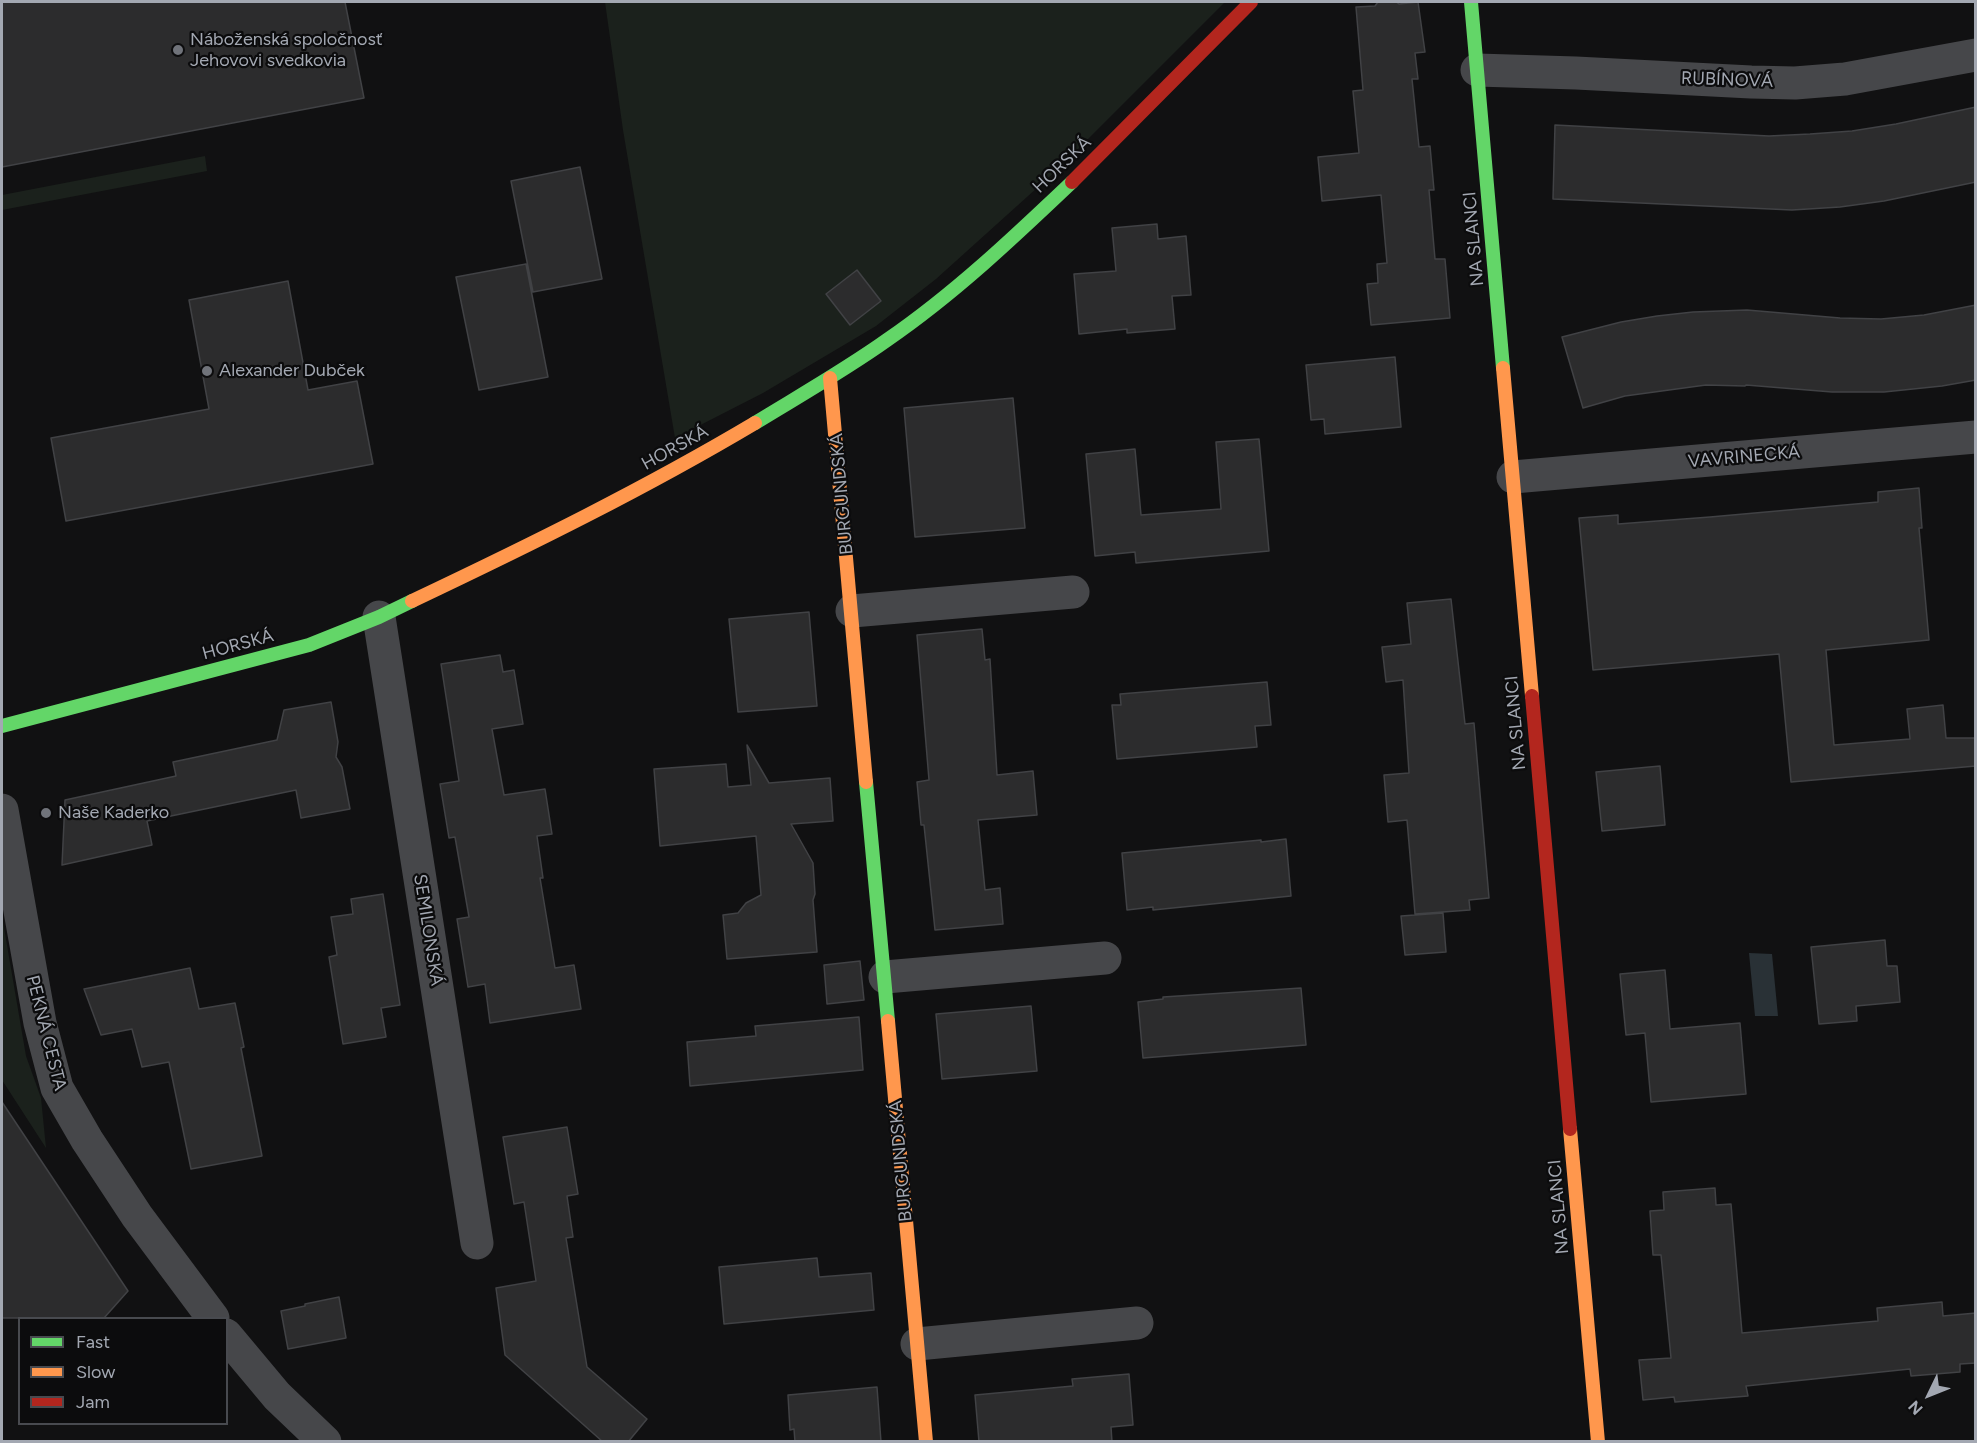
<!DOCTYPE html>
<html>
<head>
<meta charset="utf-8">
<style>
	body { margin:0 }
	#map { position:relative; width:1977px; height:1443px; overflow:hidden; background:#111112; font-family:Figtree,sans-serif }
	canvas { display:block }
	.frame { position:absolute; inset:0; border:3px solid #a3a8b2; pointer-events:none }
	.legend { position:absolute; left:18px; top:1317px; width:210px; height:108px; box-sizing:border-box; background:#0c0c0d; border:2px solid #484a4f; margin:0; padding:8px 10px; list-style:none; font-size:18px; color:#a3a8b2 }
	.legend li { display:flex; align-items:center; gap:12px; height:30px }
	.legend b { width:30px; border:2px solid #484a4f }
	.north { position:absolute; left:1899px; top:1365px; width:60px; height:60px; -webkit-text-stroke:4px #0c0c0d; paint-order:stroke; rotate:227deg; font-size:16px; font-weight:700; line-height:24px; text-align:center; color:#a3a8b2 }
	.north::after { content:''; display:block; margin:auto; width:21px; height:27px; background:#a3a8b2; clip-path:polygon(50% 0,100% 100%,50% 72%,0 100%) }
</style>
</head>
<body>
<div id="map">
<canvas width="1977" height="1443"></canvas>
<div class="frame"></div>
<ul class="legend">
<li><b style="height:8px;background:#63d668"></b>Fast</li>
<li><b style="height:8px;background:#ff974d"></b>Slow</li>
<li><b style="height:8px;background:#b3261e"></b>Jam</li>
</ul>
<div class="north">N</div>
</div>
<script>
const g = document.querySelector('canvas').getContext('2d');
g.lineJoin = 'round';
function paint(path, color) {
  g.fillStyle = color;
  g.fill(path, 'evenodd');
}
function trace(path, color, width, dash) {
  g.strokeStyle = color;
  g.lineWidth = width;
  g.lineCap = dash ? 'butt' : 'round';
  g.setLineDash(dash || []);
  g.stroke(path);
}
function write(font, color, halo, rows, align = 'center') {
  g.font = font + ' Figtree,sans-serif';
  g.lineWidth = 4.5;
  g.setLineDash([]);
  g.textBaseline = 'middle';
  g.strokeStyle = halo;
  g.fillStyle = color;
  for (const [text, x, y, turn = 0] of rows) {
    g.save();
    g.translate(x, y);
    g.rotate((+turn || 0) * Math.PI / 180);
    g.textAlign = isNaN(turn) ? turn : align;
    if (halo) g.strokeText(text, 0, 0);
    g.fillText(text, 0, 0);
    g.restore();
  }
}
paint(new Path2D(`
	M 605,2 L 1225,2 L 1058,169 L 936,279 L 876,326 L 763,393 L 675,438 L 623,130 Z
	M 205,156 L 207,171 L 2,210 L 2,195 Z
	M 2,916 L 26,1056 L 41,1098 L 46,1148 L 2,1080 Z`), '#1b211c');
paint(new Path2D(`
	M 1749,953 L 1772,954 L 1778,1016 L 1755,1016 Z`), '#293136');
const building = new Path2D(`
	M 2,2 L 345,2 L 364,98 L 2,167 Z
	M 1378,2 L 1396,2 L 1399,4 L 1418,2 L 1425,52 L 1415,53 L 1418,79 L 1412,79 L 1419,147 L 1430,146 L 1434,190 L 1429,190 L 1435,259 L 1445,259 L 1450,318 L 1371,325 L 1367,284 L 1378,283 L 1377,264 L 1387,263 L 1381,195 L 1322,201 L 1318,157 L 1359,153 L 1353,91 L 1363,90 L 1356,7 L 1375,6 Z
	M 1976,107 L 1976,182 L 1884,201 L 1840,207 L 1792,210 L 1553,199 L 1555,125 L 1769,136 L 1810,134 L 1852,131 L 1896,124 Z
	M 580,167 L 602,279 L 533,292 L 511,181 Z
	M 1157,224 L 1158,239 L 1186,236 L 1191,295 L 1172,296 L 1175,329 L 1127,333 L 1127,329 L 1079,334 L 1074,274 L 1116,271 L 1112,228 Z
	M 526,264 L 548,377 L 479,390 L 456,277 Z
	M 857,270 L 881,301 L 850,325 L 826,294 Z
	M 288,281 L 308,390 L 357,381 L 373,464 L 66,521 L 51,438 L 209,409 L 189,300 Z
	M 1976,305 L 1976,380 L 1942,386 L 1884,392 L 1832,392 L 1746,385 L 1745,386 L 1706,385 L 1625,396 L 1583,408 L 1562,337 L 1621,322 L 1657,316 L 1693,312 L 1747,310 L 1840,318 L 1881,319 L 1924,315 Z
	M 1395,357 L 1401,427 L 1325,434 L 1324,419 L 1311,420 L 1306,365 Z
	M 1013,398 L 1025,528 L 915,537 L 904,408 Z
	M 1259,439 L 1269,551 L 1136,563 L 1135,552 L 1095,556 L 1086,454 L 1135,449 L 1141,515 L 1221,509 L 1216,442 Z
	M 1919,488 L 1922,528 L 1919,528 L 1929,640 L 1826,650 L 1834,745 L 1910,739 L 1907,709 L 1943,705 L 1946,738 L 1976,738 L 1976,766 L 1791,782 L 1779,654 L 1593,670 L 1579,518 L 1618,515 L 1618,524 L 1710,517 L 1878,502 L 1878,492 Z
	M 1451,599 L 1465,724 L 1474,723 L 1489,898 L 1469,900 L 1470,910 L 1415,914 L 1407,820 L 1388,822 L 1384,775 L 1409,773 L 1403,680 L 1386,682 L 1382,647 L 1411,644 L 1407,603 Z
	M 809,612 L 817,706 L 738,712 L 729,619 Z
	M 982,629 L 985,660 L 990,659 L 997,775 L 1033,771 L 1037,815 L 978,820 L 985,890 L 1000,888 L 1003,924 L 935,930 L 924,825 L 921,825 L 917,782 L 929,780 L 917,635 Z
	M 500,655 L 503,672 L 514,670 L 523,724 L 492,729 L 504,795 L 545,789 L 552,834 L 537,836 L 543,878 L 540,878 L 555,968 L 574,965 L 581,1009 L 490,1023 L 485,984 L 468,987 L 457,919 L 469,917 L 455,837 L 449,838 L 440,784 L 459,781 L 441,664 Z
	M 1267,682 L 1271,725 L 1255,726 L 1257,747 L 1117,759 L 1112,705 L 1121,705 L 1120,694 Z
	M 331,702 L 338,742 L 336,757 L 342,767 L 350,809 L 301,818 L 296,790 L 147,821 L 152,845 L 62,865 L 65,800 L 176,776 L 173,762 L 277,740 L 284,710 Z
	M 747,745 L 769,783 L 830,778 L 833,821 L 791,824 L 813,863 L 815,894 L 813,900 L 817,952 L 727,959 L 723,915 L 738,913 L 746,903 L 761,895 L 756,836 L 660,846 L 654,769 L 726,764 L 728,787 L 751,785 Z
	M 1660,766 L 1665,825 L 1602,831 L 1596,772 Z
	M 1286,839 L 1291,896 L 1153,910 L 1153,907 L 1127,910 L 1122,853 L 1261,840 L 1261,842 Z
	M 383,894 L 400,1005 L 381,1008 L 386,1037 L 343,1044 L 329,957 L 337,955 L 331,917 L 353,914 L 351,899 Z
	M 1443,913 L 1446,952 L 1405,955 L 1401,916 Z
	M 1885,940 L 1887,966 L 1897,966 L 1900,1002 L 1856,1006 L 1857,1021 L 1819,1024 L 1811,947 Z
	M 860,961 L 864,1000 L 827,1004 L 824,965 Z
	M 190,968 L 199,1009 L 235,1003 L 244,1047 L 241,1048 L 262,1156 L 191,1169 L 169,1062 L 142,1067 L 132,1029 L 101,1035 L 84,989 Z
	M 1665,970 L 1670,1029 L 1740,1023 L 1746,1094 L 1651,1102 L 1645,1033 L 1626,1035 L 1620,974 Z
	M 1301,988 L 1306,1045 L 1143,1058 L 1138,1002 L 1163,999 L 1163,997 Z
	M 1031,1006 L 1037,1071 L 942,1079 L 936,1014 Z
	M 859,1017 L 863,1070 L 690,1086 L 687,1042 L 756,1036 L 755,1026 Z
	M 2,1102 L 128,1291 L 104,1318 L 2,1318 Z
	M 567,1127 L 578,1194 L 567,1196 L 573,1237 L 566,1238 L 587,1367 L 647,1419 L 628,1442 L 603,1442 L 505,1355 L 496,1288 L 536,1281 L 524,1202 L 514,1204 L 503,1137 Z
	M 1715,1188 L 1716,1205 L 1731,1204 L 1742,1333 L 1878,1321 L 1877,1308 L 1942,1302 L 1943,1316 L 1976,1313 L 1976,1363 L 1960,1364 L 1960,1372 L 1911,1376 L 1910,1369 L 1746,1386 L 1748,1396 L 1675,1402 L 1674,1397 L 1643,1400 L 1639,1360 L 1671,1358 L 1661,1255 L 1653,1255 L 1650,1211 L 1664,1210 L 1663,1192 Z
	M 817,1258 L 819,1277 L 871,1273 L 874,1310 L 724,1324 L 719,1267 Z
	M 339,1297 L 346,1338 L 288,1349 L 281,1311 L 305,1306 L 305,1304 Z
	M 1129,1374 L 1133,1425 L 1111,1427 L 1112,1442 L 979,1442 L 975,1395 L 1073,1386 L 1072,1379 Z
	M 877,1387 L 881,1442 L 795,1442 L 794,1429 L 790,1430 L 788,1395 Z`);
paint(building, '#2c2c2d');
trace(building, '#414245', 1.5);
trace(new Path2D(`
	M 1477,70 L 1576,73 L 1751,82 L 1795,83 L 1845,79 L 1976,55
	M 1513,477 L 1976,437
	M 852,611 L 1073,592
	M 379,617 L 477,1243
	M 2,810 L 40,1023 L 57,1088 L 87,1140 L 137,1216 L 213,1318
	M 885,977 L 1105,958
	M 226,1335 L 277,1396 L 325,1442
	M 917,1344 L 1137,1323`), '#46474a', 33);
trace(new Path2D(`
	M 1471,2 L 1503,368
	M 755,423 C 799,396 845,370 887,340 C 954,294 1013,238 1072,182
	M 2,726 L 309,645 L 379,617 L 412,601
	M 866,782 L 888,1021`), '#63d668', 14);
trace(new Path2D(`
	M 1503,368 L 1532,696
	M 830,378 L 866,782
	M 412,601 C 528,546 644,489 755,423
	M 888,1021 L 926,1442
	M 1570,1129 L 1598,1442`), '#ff974d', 14);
trace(new Path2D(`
	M 1072,182 L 1251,2
	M 1532,696 L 1570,1129`), '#b3261e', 14);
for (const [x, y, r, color] of [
	[178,50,6,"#70737a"],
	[207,371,6,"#70737a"],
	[46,813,6,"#70737a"]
]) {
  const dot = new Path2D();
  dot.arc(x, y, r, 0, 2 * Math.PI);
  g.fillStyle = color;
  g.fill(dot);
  trace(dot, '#0c0c0d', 2);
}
write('18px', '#a3a8b2', '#0c0c0d', [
	["Náboženská spoločnosť",190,40],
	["Jehovovi svedkovia",190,61],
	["Alexander Dubček",219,371],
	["Naše Kaderko",58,813]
], 'left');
write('18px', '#a3a8b2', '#0c0c0d', [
	["RUBÍNOVÁ",1727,80,2],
	["HORSKÁ",1062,165,-44],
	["NA SLANCI",1474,239,-95],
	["HORSKÁ",675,448,-29],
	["VAVRINECKÁ",1744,457,-5],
	["BURGUNDSKÁ",842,494,-95],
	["HORSKÁ",238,645,-15],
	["NA SLANCI",1516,723,-95],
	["SEMILONSKÁ",428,930,81],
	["PEKNÁ CESTA",46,1033,76],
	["BURGUNDSKÁ",901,1161,-95],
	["NA SLANCI",1559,1207,-95]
]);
</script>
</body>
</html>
